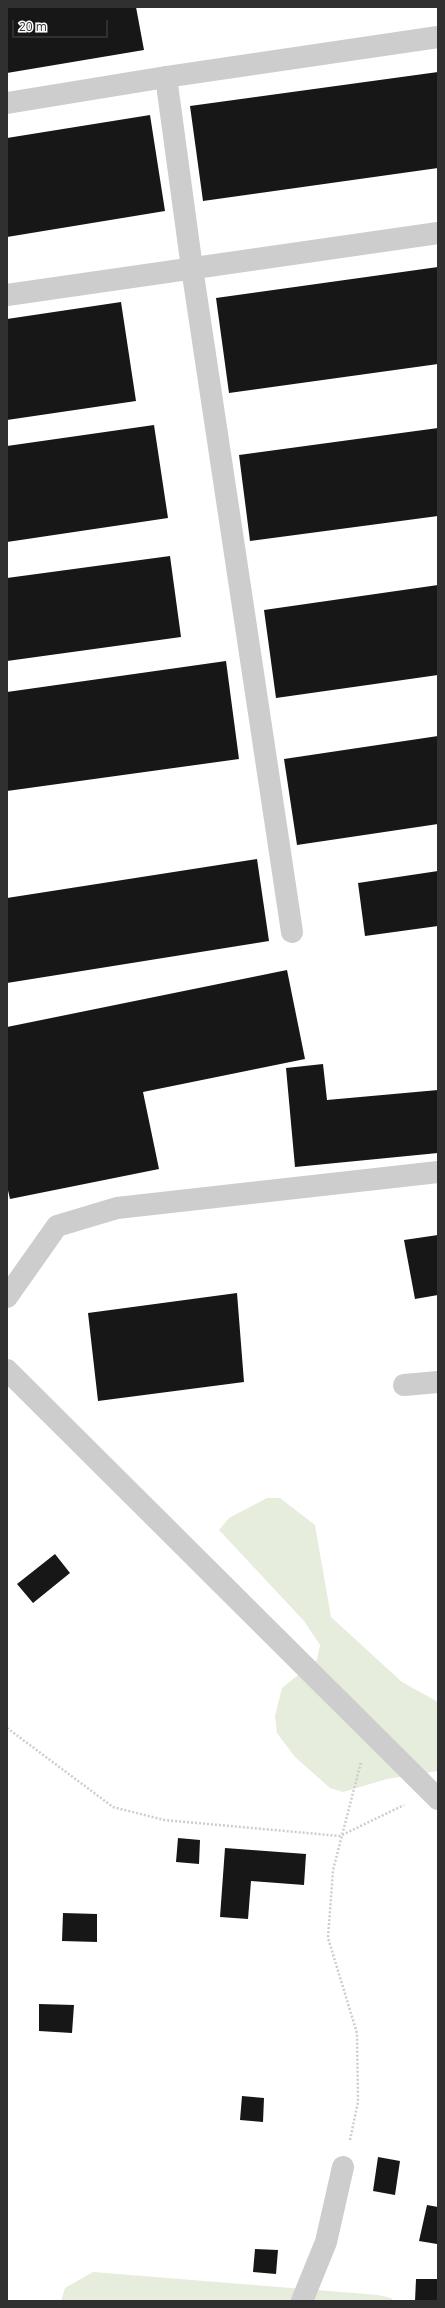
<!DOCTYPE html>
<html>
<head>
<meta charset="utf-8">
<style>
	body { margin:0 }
	#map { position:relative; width:445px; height:2308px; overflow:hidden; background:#fff; font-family:"Open Sans",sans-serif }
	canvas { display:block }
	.frame { position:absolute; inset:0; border:8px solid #303030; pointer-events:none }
	.scale { position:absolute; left:12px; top:20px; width:96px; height:18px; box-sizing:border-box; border:2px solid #303030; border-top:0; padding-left:5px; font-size:12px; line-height:14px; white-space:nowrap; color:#303030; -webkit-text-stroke:3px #fff; paint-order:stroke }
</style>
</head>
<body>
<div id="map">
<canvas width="445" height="2308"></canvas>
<div class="frame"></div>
<div class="scale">20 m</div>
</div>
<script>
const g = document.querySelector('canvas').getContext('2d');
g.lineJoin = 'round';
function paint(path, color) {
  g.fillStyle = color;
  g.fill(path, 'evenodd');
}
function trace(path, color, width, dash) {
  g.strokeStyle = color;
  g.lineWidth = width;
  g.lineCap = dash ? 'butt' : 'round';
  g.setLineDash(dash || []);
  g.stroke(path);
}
paint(new Path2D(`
	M 267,1498 L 280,1498 L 315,1525 L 331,1617 L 402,1682 L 438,1702 L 438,1771 L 387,1779 L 343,1792 L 330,1788 L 295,1757 L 277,1733 L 275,1716 L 282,1688 L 317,1660 L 320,1645 L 304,1621 L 219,1530 L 229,1518 Z
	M 93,2272 L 378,2295 L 391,2298 L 393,2301 L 61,2301 L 65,2288 Z`), '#e6eddd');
paint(new Path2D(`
	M 7,7 L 136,7 L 144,50 L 7,73 Z
	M 438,72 L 438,168 L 203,201 L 190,106 Z
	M 150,115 L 165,211 L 7,237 L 7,138 Z
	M 438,267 L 438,364 L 229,393 L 216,298 Z
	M 121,302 L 136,401 L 7,420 L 7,319 Z
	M 154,425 L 168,518 L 7,542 L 7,446 Z
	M 438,428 L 438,516 L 250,541 L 239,455 Z
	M 170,556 L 181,637 L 7,661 L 7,578 Z
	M 438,585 L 438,675 L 276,698 L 264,610 Z
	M 226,661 L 239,759 L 7,791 L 7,692 Z
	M 438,736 L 438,824 L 297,845 L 284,759 Z
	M 257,859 L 269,941 L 7,983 L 7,898 Z
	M 438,871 L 438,926 L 365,936 L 358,883 Z
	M 287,970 L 305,1059 L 143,1092 L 159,1169 L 10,1199 L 7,1186 L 7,1027 Z
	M 323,1064 L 327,1100 L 438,1090 L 438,1153 L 295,1167 L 286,1068 Z
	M 438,1235 L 438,1295 L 415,1299 L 404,1240 Z
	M 237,1293 L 244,1382 L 98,1401 L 88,1313 Z
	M 55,1554 L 70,1573 L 33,1603 L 17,1584 Z
	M 178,1838 L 200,1840 L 199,1864 L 176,1862 Z
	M 225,1848 L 306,1854 L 304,1885 L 251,1881 L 248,1919 L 220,1917 Z
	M 63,1913 L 97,1914 L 97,1942 L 62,1941 Z
	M 39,2004 L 74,2005 L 72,2033 L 39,2031 Z
	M 242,2096 L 264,2098 L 263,2122 L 240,2120 Z
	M 378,2157 L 400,2161 L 395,2195 L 373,2191 Z
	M 427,2205 L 438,2207 L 437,2244 L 419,2241 Z
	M 255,2249 L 278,2250 L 276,2274 L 253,2272 Z
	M 416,2279 L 438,2279 L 438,2301 L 415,2301 Z`), '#171717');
trace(new Path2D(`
	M 7,1728 L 113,1807 L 164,1820 L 340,1836 L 404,1805
	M 350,2140 L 358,2102 L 357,2033 L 328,1938 L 333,1870 L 361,1762`), '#cdcdcd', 2.5, [2, 2]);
trace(new Path2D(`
	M 166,77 L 192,268 L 292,932
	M 7,103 L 166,77 L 438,37
	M 7,295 L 438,233
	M 7,1297 L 57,1226 L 117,1208 L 438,1172
	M 7,1370 L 438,1799
	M 404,1385 L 438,1382
	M 302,2301 L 326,2242 L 343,2167`), '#cdcdcd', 22);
</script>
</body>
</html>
